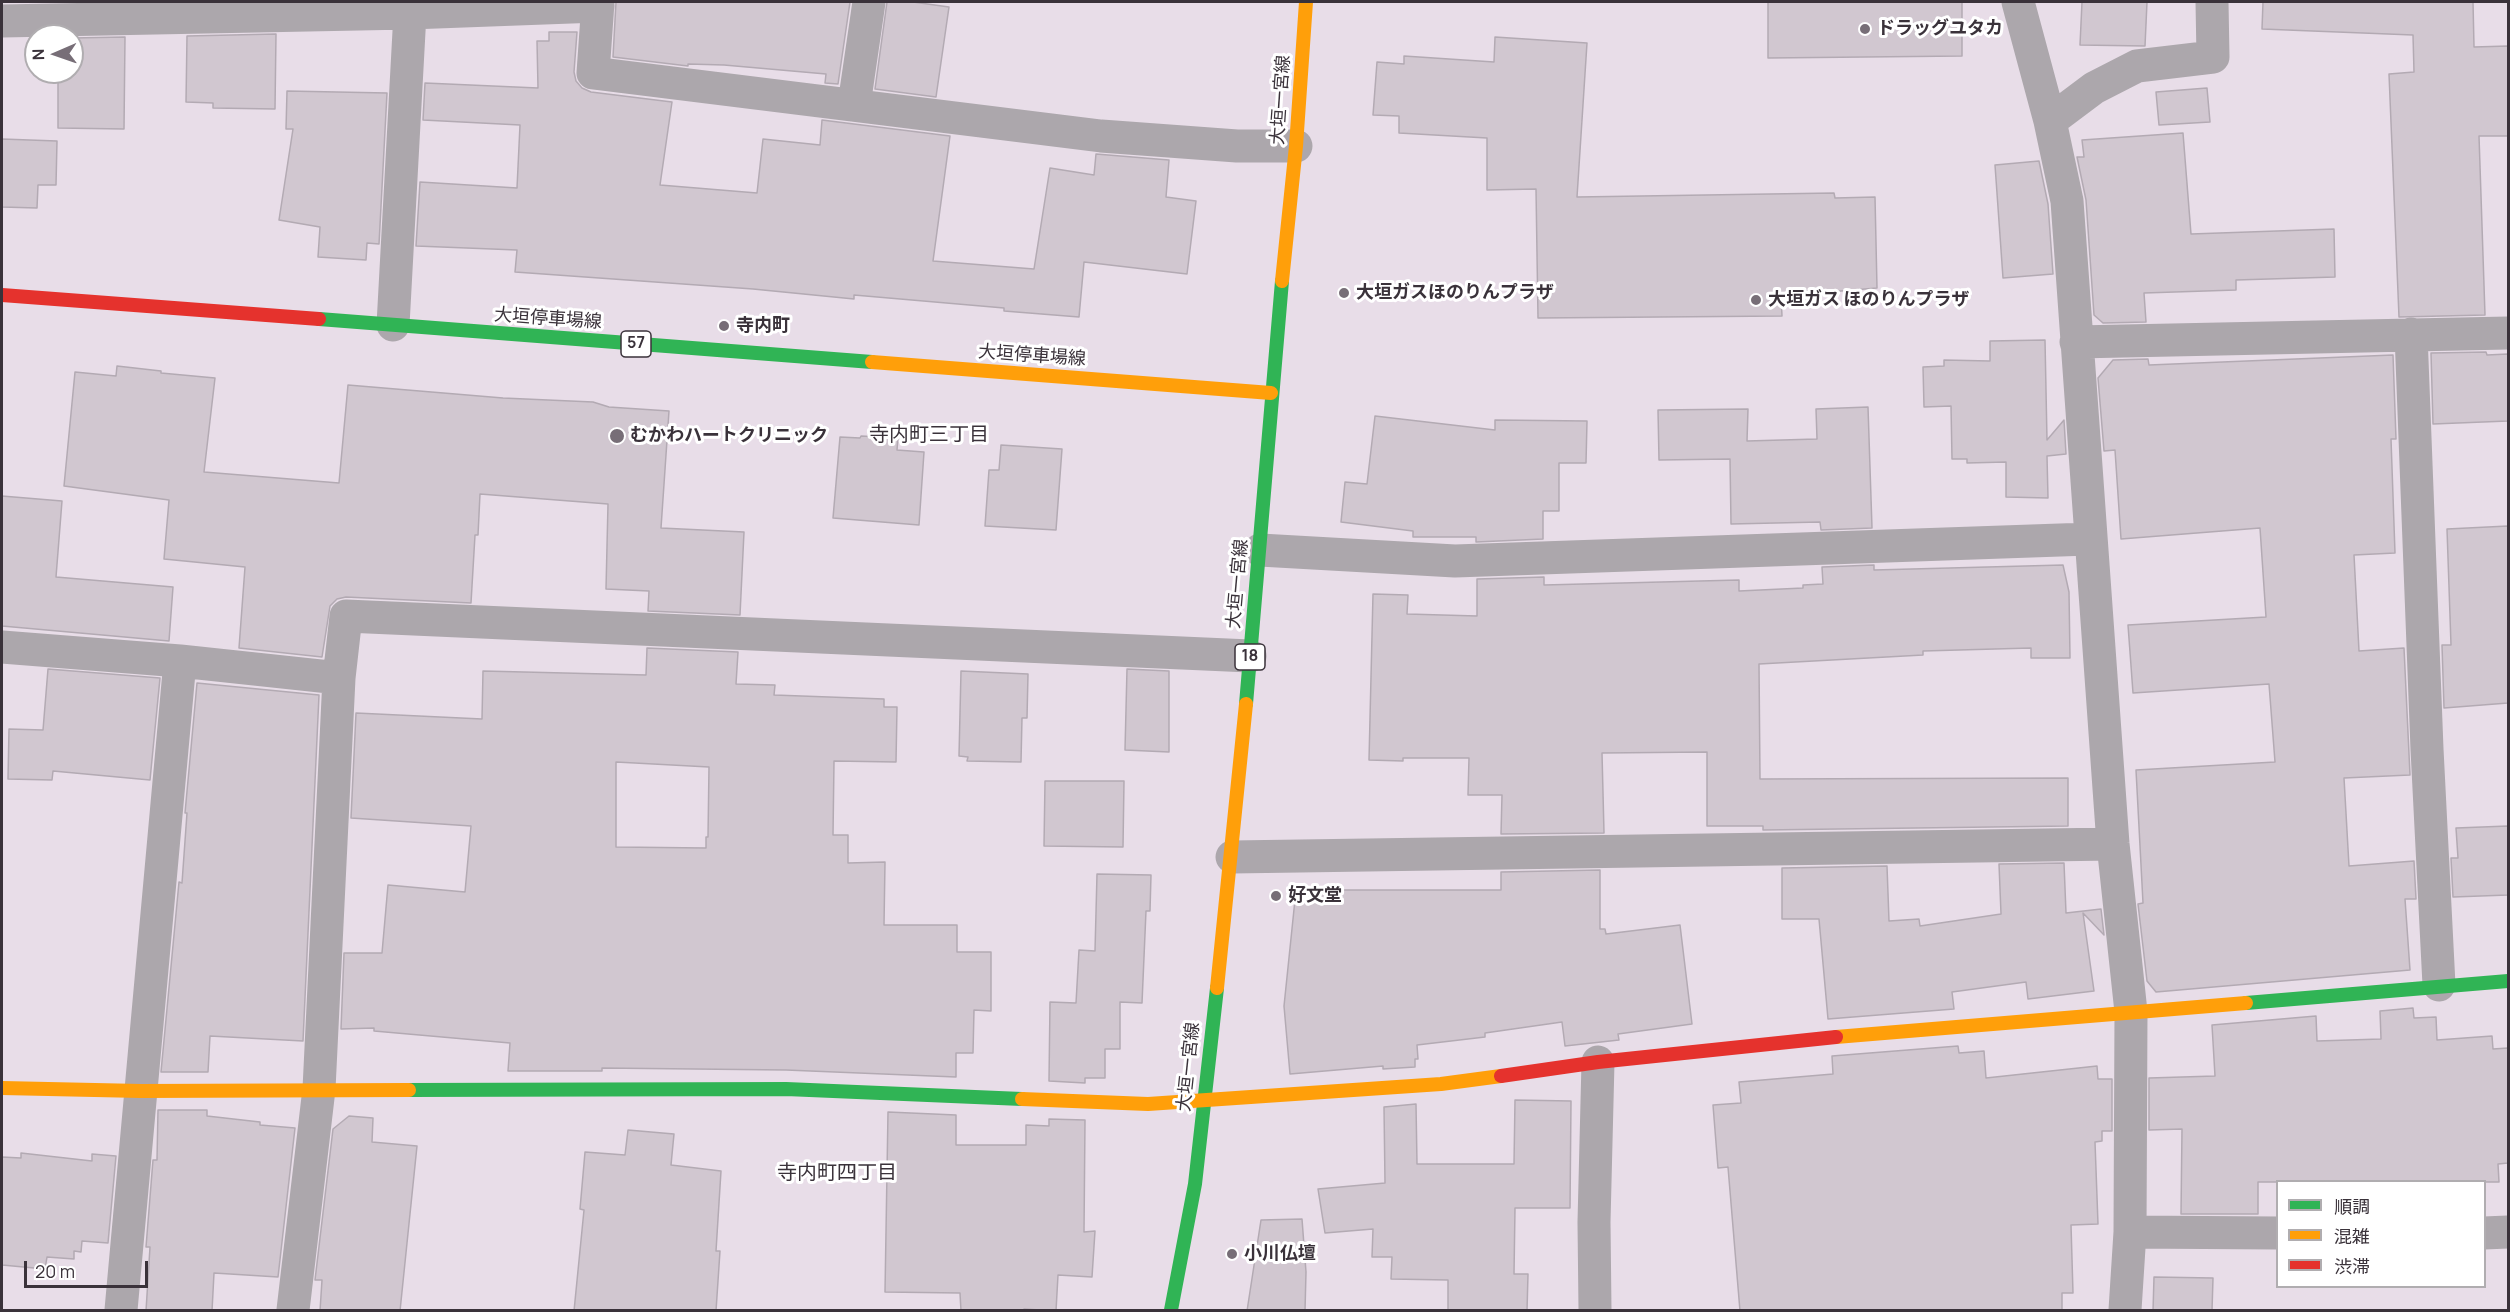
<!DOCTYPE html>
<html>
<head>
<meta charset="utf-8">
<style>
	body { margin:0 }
	#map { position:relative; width:2510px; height:1312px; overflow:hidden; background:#e8dde8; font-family:Manrope,"Noto Sans JP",sans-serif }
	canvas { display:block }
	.frame { position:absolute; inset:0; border:3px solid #3a323a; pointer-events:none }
	.legend { position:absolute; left:2276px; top:1180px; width:210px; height:108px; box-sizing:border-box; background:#fff; border:2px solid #b0adb0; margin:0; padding:8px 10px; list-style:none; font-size:18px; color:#3a323a }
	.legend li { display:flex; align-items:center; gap:12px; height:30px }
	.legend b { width:30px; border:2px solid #b0adb0 }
	.north { position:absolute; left:24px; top:24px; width:60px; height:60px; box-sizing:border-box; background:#fff; border:2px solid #b0adb0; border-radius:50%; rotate:268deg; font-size:16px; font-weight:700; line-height:24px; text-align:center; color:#3a323a }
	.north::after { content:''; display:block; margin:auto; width:21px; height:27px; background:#776e77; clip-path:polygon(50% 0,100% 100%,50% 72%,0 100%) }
	.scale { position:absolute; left:24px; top:1261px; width:124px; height:27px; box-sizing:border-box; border:3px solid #3a323a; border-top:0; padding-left:8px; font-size:18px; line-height:21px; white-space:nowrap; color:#3a323a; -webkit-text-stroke:4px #fff; paint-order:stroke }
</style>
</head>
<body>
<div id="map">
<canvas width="2510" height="1312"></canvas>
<div class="frame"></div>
<ul class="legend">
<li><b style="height:8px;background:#30b455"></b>順調</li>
<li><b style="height:8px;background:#ff9f0a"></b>混雑</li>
<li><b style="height:8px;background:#e5322d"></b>渋滞</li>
</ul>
<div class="north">N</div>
<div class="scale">20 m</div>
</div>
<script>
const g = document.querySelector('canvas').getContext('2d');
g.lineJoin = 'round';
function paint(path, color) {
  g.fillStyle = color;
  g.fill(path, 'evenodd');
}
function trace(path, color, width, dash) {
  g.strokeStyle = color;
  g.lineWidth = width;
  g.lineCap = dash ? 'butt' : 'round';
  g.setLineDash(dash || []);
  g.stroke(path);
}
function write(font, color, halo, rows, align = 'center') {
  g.font = font + ' Manrope,"Noto Sans JP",sans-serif';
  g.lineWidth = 6;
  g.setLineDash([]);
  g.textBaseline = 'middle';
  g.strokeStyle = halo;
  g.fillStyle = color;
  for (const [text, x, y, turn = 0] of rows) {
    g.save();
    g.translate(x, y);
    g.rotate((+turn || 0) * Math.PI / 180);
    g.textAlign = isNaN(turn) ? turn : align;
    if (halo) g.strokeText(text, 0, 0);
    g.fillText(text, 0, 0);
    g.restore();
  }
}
const building = new Path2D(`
	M 616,2 L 850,2 L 838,84 L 825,83 L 826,74 L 724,65 L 688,64 L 688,66 L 613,57 Z
	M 887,2 L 913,2 L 949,7 L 936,97 L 875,89 Z
	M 1768,2 L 1962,2 L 1962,56 L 1768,58 Z
	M 2082,2 L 2147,2 L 2145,46 L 2080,45 Z
	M 2263,2 L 2473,2 L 2474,47 L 2508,46 L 2508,136 L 2479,136 L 2485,315 L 2399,317 L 2389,74 L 2414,72 L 2413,35 L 2262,29 Z
	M 549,32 L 577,32 L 574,72 L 576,81 L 582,88 L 591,92 L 672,102 L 660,185 L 757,193 L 763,139 L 820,145 L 822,120 L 950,136 L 933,261 L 1034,269 L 1050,168 L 1094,175 L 1096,154 L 1169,160 L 1166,197 L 1196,201 L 1187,274 L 1084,262 L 1079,317 L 1004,311 L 1004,308 L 854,295 L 854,299 L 753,289 L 515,272 L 517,250 L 416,246 L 420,182 L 517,188 L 520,125 L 423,120 L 425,83 L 538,88 L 537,41 L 549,41 Z
	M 276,34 L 275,109 L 213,108 L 213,103 L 186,102 L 187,36 Z
	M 125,37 L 124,129 L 58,128 L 58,72 L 72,72 L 72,38 Z
	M 1495,37 L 1587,43 L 1577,197 L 1834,193 L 1835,198 L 1875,197 L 1877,288 L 1781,296 L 1782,316 L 1538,318 L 1536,189 L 1487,190 L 1487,138 L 1399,133 L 1399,116 L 1373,115 L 1377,62 L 1404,64 L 1404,56 L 1494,62 Z
	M 2207,88 L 2210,122 L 2159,125 L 2156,92 Z
	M 287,91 L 387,93 L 379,244 L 367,243 L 366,260 L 318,257 L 320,227 L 279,220 L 293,129 L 286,129 Z
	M 2183,133 L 2191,234 L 2334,229 L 2335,277 L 2236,280 L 2236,290 L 2144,293 L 2146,322 L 2103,323 L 2094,315 L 2086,200 L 2077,157 L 2084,157 L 2082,140 Z
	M 2,139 L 57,141 L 56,185 L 38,185 L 37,208 L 2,207 Z
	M 2039,161 L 2048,204 L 2053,274 L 2003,278 L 1995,165 Z
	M 2045,340 L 2047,440 L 2064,420 L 2066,454 L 2047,456 L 2048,498 L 2006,497 L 2006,462 L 1967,463 L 1967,459 L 1952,459 L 1951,406 L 1924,407 L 1923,367 L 1944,366 L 1944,360 L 1990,361 L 1990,341 Z
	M 2486,352 L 2487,355 L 2508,354 L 2508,421 L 2433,424 L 2431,353 Z
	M 2393,355 L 2396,439 L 2391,439 L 2395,553 L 2354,555 L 2359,651 L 2404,648 L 2410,775 L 2344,778 L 2349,866 L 2414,861 L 2416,899 L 2405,899 L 2410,970 L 2156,992 L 2147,981 L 2138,904 L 2143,903 L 2136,770 L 2275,762 L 2269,684 L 2133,693 L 2128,625 L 2266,617 L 2260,528 L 2121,539 L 2115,450 L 2104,451 L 2098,378 L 2113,360 L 2148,359 L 2149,365 Z
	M 117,366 L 161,371 L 161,373 L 215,378 L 204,472 L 339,483 L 348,385 L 503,398 L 593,402 L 609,407 L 669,411 L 661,528 L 744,532 L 740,615 L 648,611 L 649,591 L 606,589 L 608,504 L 480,494 L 478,535 L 475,535 L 471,603 L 346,597 L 337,599 L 330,606 L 322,657 L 239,648 L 245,567 L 164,559 L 169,500 L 64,486 L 75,372 L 116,376 Z
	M 1868,407 L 1872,528 L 1821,530 L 1820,522 L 1731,524 L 1730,459 L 1659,460 L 1658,410 L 1748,409 L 1747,441 L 1817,439 L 1816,409 Z
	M 1375,416 L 1495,430 L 1495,420 L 1587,421 L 1586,463 L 1559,463 L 1559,511 L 1543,511 L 1543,539 L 1476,542 L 1476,537 L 1413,537 L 1413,531 L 1341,522 L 1345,482 L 1367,484 Z
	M 861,436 L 898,438 L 897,450 L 924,452 L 919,525 L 833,518 L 840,437 L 860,438 Z
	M 1001,445 L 1062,449 L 1056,530 L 985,526 L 989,470 L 999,470 Z
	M 2,496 L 62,501 L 56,577 L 173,587 L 169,641 L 2,626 Z
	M 2508,526 L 2508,703 L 2444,708 L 2442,645 L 2451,645 L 2447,529 Z
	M 1874,565 L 1874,570 L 2063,565 L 2069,592 L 2070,658 L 2031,658 L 2031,648 L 1923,651 L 1923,655 L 1759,664 L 1760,779 L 2068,778 L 2068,826 L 1763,830 L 1763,826 L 1707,826 L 1707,752 L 1602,753 L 1604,833 L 1501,834 L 1502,795 L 1468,795 L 1469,758 L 1403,758 L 1403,761 L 1369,760 L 1373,594 L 1408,595 L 1407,614 L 1477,616 L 1477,579 L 1544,577 L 1544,585 L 1739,580 L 1739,591 L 1803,588 L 1803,585 L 1823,584 L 1822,567 Z
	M 647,648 L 738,652 L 736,684 L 775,685 L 774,695 L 884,699 L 884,707 L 897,707 L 896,762 L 834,761 L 833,835 L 848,835 L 848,863 L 885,862 L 884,925 L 957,925 L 957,952 L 991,952 L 991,1011 L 974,1010 L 973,1053 L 956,1053 L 956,1077 L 786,1070 L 602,1068 L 602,1071 L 508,1071 L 510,1043 L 374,1031 L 374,1028 L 341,1029 L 344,953 L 382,953 L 388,885 L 465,892 L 471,826 L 351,818 L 356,713 L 482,719 L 483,671 L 646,675 ZM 616,762 L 709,767 L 708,837 L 706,837 L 706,848 L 616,847 Z
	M 48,669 L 160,678 L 150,780 L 53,771 L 52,780 L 8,779 L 9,729 L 43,730 Z
	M 1127,669 L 1169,671 L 1169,752 L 1125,750 Z
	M 961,671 L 1028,674 L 1027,718 L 1022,718 L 1021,762 L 967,761 L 968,757 L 959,756 Z
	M 197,683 L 319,695 L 303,1041 L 210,1036 L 208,1072 L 161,1072 L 179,882 L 182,883 L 187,813 L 185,813 Z
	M 1045,781 L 1124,781 L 1123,847 L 1044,846 Z
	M 2508,826 L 2508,895 L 2453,897 L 2451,858 L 2458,858 L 2456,828 Z
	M 2064,863 L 2066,913 L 2101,909 L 2104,935 L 2083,913 L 2094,991 L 2028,999 L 2026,982 L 1952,992 L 1954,1009 L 1828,1019 L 1819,919 L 1782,919 L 1782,868 L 1887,866 L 1889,921 L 1919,919 L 1920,926 L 2001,914 L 1999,864 Z
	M 1600,870 L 1600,929 L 1605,929 L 1606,934 L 1680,925 L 1692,1024 L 1618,1034 L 1619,1040 L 1565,1046 L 1562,1022 L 1485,1033 L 1485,1037 L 1417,1045 L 1418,1059 L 1415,1059 L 1415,1067 L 1383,1069 L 1383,1066 L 1290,1074 L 1284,1006 L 1296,890 L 1501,890 L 1501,872 Z
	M 1097,874 L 1151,875 L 1150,911 L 1146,911 L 1142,1003 L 1120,1002 L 1120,1049 L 1105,1049 L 1105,1078 L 1085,1078 L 1085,1083 L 1049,1081 L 1050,1002 L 1076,1003 L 1079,950 L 1095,951 Z
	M 2413,1008 L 2414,1018 L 2436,1017 L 2437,1040 L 2492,1036 L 2493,1049 L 2508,1048 L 2508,1163 L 2498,1164 L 2499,1182 L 2258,1182 L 2258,1214 L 2181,1214 L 2182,1129 L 2149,1130 L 2149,1078 L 2215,1076 L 2212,1025 L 2316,1016 L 2317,1041 L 2381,1039 L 2380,1011 Z
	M 1958,1046 L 1959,1053 L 1984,1051 L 1986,1078 L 2097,1066 L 2098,1079 L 2112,1079 L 2112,1131 L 2102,1131 L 2102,1141 L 2095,1142 L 2098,1224 L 2071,1225 L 2073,1293 L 2062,1293 L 2062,1311 L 1740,1311 L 1728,1167 L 1718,1168 L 1713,1105 L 1741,1103 L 1739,1082 L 1833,1074 L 1832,1056 Z
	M 1515,1100 L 1571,1101 L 1570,1208 L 1515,1208 L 1514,1274 L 1528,1274 L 1527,1311 L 1448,1311 L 1448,1280 L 1391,1279 L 1392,1257 L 1372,1257 L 1373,1229 L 1325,1233 L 1318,1189 L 1385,1183 L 1384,1107 L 1416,1104 L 1417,1164 L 1514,1164 Z
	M 158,1110 L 207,1110 L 207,1116 L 260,1122 L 260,1125 L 295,1128 L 278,1277 L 214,1273 L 212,1311 L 146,1311 L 150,1247 L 146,1247 L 153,1160 L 157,1160 Z
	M 888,1112 L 956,1115 L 956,1145 L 1026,1145 L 1026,1125 L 1049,1126 L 1049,1119 L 1085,1120 L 1084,1232 L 1095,1231 L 1092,1277 L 1058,1275 L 1056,1311 L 1024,1309 L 1024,1311 L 961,1311 L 960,1293 L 885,1292 Z
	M 349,1116 L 373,1118 L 372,1142 L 417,1146 L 400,1311 L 320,1311 L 322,1280 L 315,1280 L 333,1129 Z
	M 628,1130 L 674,1134 L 671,1165 L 721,1171 L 716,1251 L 720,1251 L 716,1311 L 574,1311 L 584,1210 L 580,1209 L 585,1152 L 625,1155 Z
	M 21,1153 L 92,1161 L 92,1154 L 116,1156 L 108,1243 L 82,1241 L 81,1252 L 74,1251 L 74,1259 L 47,1257 L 45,1269 L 2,1265 L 2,1157 L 21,1158 Z
	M 1302,1219 L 1306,1272 L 1305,1311 L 1247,1311 L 1261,1220 Z
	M 2154,1277 L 2213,1278 L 2212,1311 L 2153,1311 Z`);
paint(building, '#d1c7d0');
trace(building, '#b3aab3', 1.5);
trace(new Path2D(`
	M 598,2 L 593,73 L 1101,136 L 1237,146 L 1296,146
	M 2018,2 L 2050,121 L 2067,201 L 2113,844 L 2131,1012 L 2130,1232 L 2125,1310
	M 2,21 L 410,13 L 598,6
	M 854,105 L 869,2
	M 2050,121 L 2094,88 L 2137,66 L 2213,57 L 2212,2
	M 393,325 L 410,13
	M 2411,334 L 2427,749 L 2439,985
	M 2076,342 L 2508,333
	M 1260,550 L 1455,561 L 2089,539
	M 2,647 L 180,661 L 339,678 L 346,616 L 1250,656
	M 1232,857 L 2113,844
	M 2130,1232 L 2278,1233
	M 2484,1233 L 2508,1232
	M 121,1310 L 180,661
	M 293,1310 L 319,1089 L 339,678
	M 1595,1310 L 1594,1222 L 1598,1062`), '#aca7ac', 33);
trace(new Path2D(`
	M 319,319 L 872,362
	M 1246,704 L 1282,281
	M 2246,1003 L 2508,981
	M 409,1090 L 786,1089 L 1022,1099
	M 1171,1310 L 1195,1184 L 1217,988`), '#30b455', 14);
trace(new Path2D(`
	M 1282,281 L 1296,146 L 1306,2
	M 872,362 L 1271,393
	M 1217,988 L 1246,704
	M 1836,1037 L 2246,1003
	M 2,1088 L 141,1091 L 409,1090
	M 1022,1099 L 1148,1104 L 1441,1084 L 1501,1076`), '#ff9f0a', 14);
trace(new Path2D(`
	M 2,295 L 319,319
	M 1501,1076 L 1598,1062 L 1836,1037`), '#e5322d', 14);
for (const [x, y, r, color] of [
	[1865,29,6,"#776e77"],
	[1344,293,6,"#776e77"],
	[1756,300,6,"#776e77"],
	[724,326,6,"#776e77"],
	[617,436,8,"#776e77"],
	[1276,896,6,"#776e77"],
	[1232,1254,6,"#776e77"]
]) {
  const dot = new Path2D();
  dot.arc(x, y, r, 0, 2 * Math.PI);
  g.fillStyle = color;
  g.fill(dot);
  trace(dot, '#fff', 2);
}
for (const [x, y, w] of [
	[636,344,30],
	[1250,657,30]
]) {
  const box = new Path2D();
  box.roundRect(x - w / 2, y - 13, w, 26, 4.5);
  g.fillStyle = '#fff';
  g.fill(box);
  trace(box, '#3a323a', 1.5);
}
write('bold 16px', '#3a323a', null, [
	["57",636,344],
	["18",1250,657]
]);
write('bold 18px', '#3a323a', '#fff', [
	["ドラッグユタカ",1877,29],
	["大垣ガスほのりんプラザ",1356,293],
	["大垣ガス ほのりんプラザ",1768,300],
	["寺内町",736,326],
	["むかわハートクリニック",630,436],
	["好文堂",1288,896],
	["小川仏壇",1244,1254]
], 'left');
write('18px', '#3a323a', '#fff', [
	["大垣一宮線",1281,100,-86],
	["大垣停車場線",548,319,4],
	["大垣停車場線",1032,356,4],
	["大垣一宮線",1238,584,-85],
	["大垣一宮線",1189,1067,-84]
]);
write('20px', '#3a323a', '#fff', [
	["寺内町三丁目",929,435],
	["寺内町四丁目",837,1173]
]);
</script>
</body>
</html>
